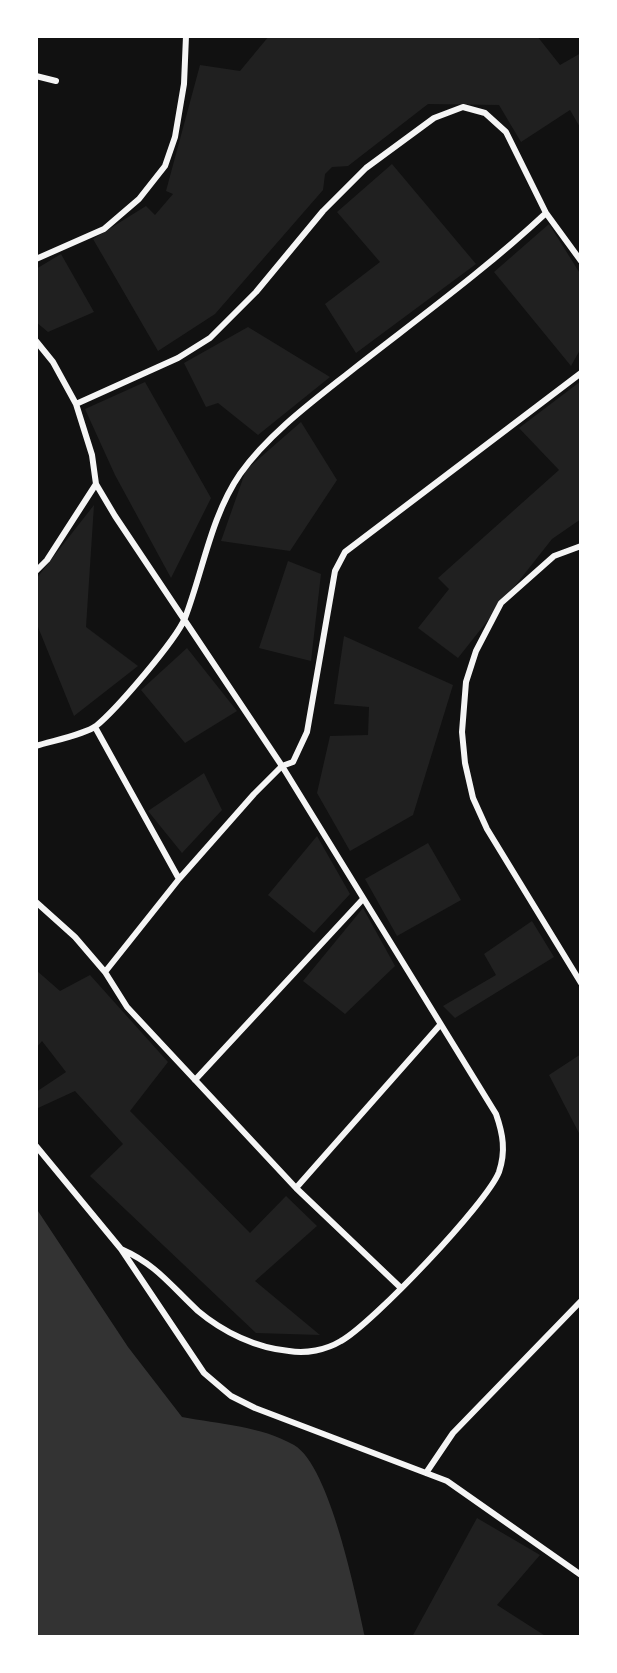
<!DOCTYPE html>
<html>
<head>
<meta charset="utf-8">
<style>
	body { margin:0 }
	#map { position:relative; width:617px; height:1673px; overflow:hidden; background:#111; font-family:Commissioner,sans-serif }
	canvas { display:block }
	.frame { position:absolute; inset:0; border:38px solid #fff; pointer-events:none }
</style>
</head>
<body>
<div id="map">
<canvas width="617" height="1673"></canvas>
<div class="frame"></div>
</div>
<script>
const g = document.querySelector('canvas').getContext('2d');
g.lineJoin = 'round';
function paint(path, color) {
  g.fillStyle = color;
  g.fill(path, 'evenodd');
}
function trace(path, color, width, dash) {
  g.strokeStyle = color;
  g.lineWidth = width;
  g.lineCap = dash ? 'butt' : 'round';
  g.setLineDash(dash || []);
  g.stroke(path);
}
paint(new Path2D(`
	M 269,36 L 537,36 L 560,65 L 581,53 L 581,129 L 570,110 L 521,142 L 499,105 L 428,104 L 348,166 L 332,167 L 325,174 L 323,190 L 215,314 L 158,351 L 93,239 L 146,206 L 155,215 L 173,194 L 166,191 L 200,65 L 240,71 Z
	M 392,164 L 476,264 L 356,353 L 325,304 L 380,262 L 337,212 Z
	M 549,224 L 581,275 L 581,348 L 571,366 L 494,272 Z
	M 61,254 L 94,312 L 48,332 L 36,322 L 36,269 Z
	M 248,327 L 330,377 L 258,435 L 218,403 L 206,407 L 184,363 Z
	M 581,381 L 581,519 L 552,539 L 458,658 L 418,628 L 449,589 L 438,578 L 559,470 L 519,428 Z
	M 145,382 L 211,498 L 171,578 L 115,475 L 85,409 Z
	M 301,422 L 337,480 L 290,551 L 221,541 L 246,470 Z
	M 94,505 L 86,627 L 138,666 L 74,716 L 36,622 L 36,579 Z
	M 288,561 L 321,574 L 311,661 L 259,648 Z
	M 344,636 L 453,685 L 413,815 L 350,851 L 317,793 L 330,736 L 368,735 L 369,707 L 334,704 Z
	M 187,648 L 237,711 L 185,743 L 141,690 Z
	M 204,773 L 222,810 L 182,853 L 148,811 Z
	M 317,836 L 350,894 L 314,933 L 268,895 Z
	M 428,843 L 461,900 L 397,936 L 365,879 Z
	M 363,908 L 395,966 L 345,1014 L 303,981 Z
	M 532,921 L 554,957 L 455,1018 L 443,1006 L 496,975 L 484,954 Z
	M 36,970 L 60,991 L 90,975 L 168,1062 L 130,1111 L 250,1233 L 286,1196 L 317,1226 L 255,1281 L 320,1335 L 256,1333 L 90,1176 L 123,1144 L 75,1091 L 38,1108 L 36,1106 L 36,1092 L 66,1072 L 42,1041 L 36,1048 Z
	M 581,1054 L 581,1137 L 549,1075 Z
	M 477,1518 L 540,1555 L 497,1605 L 547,1637 L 412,1637 Z`), '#202020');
paint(new Path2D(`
	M 36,1208 L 128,1347 L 182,1417 C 219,1424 261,1426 294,1445 C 330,1466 356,1596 365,1637 L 36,1637 Z`), '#333');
trace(new Path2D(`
	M 36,76 L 56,81
	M 36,259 L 104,229 L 139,199 L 165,166 L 175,137 L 184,84 L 186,36
	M 36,341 L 53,362 L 76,404 L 92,455 L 96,484 L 115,516 L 282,766 L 496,1114 C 503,1134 506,1151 499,1172 C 487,1203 372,1324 341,1341 C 326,1350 306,1354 289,1351 C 256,1348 223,1332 198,1311 C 170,1285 157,1265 121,1249
	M 76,404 L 178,358 L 210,338 L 256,292 L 323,211 L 366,168 L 434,118 L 463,107 L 485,113 L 506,132 L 546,213 L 581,261
	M 581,546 L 554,556 L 501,603 L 476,651 L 466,682 L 462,732 L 465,763 L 473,798 L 487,829 L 581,983
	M 36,571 L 47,560 L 96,484
	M 95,727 L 179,879
	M 36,746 C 51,741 84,735 96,726 C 116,710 176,640 185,618 C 203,571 211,516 240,474 C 270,432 316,399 356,367 C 420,317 486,269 546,213
	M 36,902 L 75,937 L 105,972 L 127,1007 L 296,1188 L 401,1288
	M 105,972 L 179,879 L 254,794 L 282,766 L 293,762 L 307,732 L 335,571 L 345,552 L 581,373
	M 195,1080 L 363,899
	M 36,1146 L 121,1249 L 204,1373 L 231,1396 L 255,1408 L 447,1481 L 581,1575
	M 296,1188 L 440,1025
	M 426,1473 L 453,1433 L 581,1301`), '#f5f5f5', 6);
</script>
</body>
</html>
